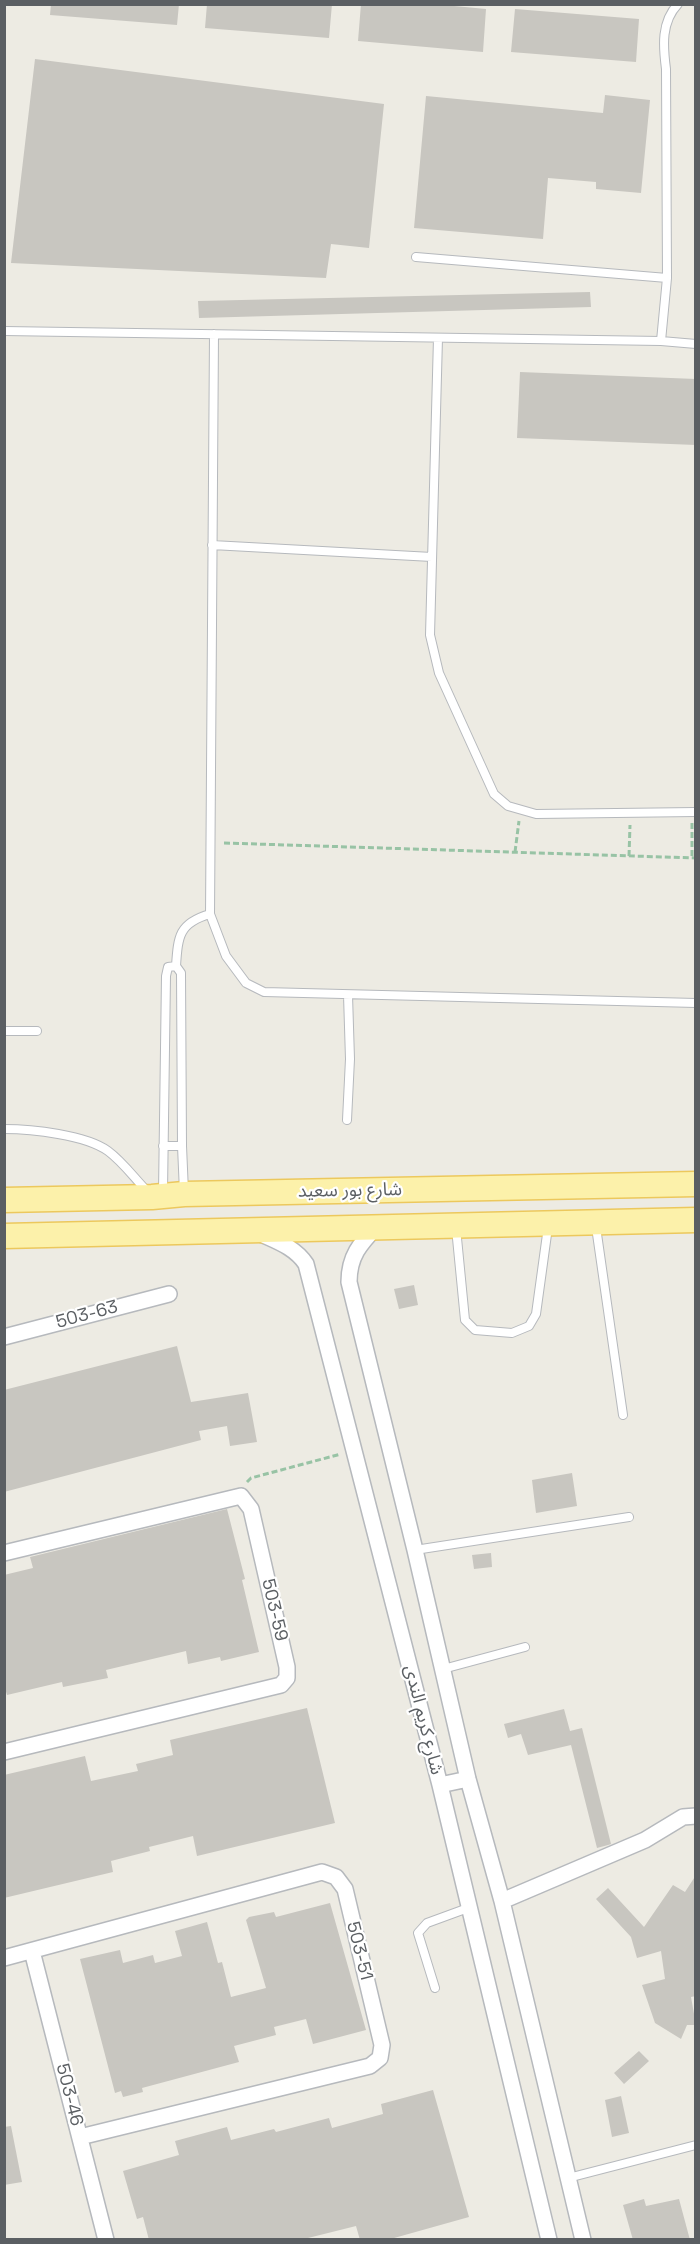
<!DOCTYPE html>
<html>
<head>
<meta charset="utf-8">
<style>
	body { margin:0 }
	#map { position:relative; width:700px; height:2244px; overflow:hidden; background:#edebe3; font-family:"Space Grotesk",sans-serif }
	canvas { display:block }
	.frame { position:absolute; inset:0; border:6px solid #5b5f63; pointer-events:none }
</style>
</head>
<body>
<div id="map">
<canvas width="700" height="2244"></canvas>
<div class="frame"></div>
</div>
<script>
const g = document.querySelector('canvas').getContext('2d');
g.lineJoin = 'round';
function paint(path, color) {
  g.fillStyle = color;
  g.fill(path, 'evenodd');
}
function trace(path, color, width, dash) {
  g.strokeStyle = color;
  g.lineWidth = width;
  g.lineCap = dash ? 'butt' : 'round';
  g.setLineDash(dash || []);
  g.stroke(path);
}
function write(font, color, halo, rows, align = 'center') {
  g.font = font + ' "Space Grotesk","Noto Sans Arabic",sans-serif';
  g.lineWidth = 4.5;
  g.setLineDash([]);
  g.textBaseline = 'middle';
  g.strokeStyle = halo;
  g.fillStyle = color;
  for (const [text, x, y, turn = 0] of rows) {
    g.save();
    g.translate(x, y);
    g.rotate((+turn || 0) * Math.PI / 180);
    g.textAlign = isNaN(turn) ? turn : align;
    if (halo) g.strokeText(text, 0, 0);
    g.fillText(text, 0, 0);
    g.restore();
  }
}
paint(new Path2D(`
	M 51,4 L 179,4 L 177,25 L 50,15 Z
	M 207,4 L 332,4 L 329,38 L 205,28 Z
	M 361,4 L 433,4 L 486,9 L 483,52 L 358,41 Z
	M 515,9 L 639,19 L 636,62 L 511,52 Z
	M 35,59 L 384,104 L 369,248 L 331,244 L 326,278 L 11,263 Z
	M 605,95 L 650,100 L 641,193 L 596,189 L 596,182 L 548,178 L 543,239 L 414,228 L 426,96 L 603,113 Z
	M 590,292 L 591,307 L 199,318 L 198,301 Z
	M 520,372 L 696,379 L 696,445 L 517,438 Z
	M 414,1285 L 418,1305 L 399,1309 L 394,1289 Z
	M 177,1346 L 191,1402 L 248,1393 L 257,1442 L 230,1446 L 227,1426 L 199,1431 L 201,1440 L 4,1492 L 4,1390 Z
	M 572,1473 L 577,1506 L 536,1513 L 532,1480 Z
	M 227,1509 L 245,1579 L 242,1580 L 259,1652 L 221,1661 L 220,1657 L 188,1664 L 186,1651 L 106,1670 L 108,1678 L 63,1687 L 62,1682 L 7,1695 L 4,1685 L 4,1575 L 33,1568 L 30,1557 Z
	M 491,1553 L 492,1567 L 474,1569 L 472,1555 Z
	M 307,1708 L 335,1823 L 197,1856 L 193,1836 L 149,1847 L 150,1851 L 111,1861 L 113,1872 L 4,1898 L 4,1775 L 85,1756 L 91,1781 L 138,1771 L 136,1764 L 173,1755 L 170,1740 Z
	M 564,1709 L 570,1731 L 582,1728 L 611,1844 L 608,1845 L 597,1848 L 571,1745 L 528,1755 L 521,1734 L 508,1738 L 504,1724 Z
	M 696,1875 L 696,1996 L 691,1997 L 696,2025 L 687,2025 L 681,2039 L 655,2023 L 642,1985 L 665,1979 L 661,1951 L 637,1958 L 631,1937 L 596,1899 L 608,1888 L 644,1927 L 673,1885 L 685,1892 Z
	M 330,1903 L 366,2030 L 313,2044 L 306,2019 L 274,2027 L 276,2035 L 234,2046 L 239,2062 L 142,2088 L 143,2092 L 123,2097 L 121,2091 L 115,2093 L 80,1959 L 120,1950 L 123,1963 L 153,1955 L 155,1963 L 182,1956 L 175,1931 L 207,1922 L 218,1963 L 222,1962 L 231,1997 L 266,1988 L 246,1920 L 249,1917 L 274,1912 L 276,1917 Z
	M 639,2051 L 649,2061 L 624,2084 L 614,2073 Z
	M 433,2090 L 469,2217 L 387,2240 L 360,2240 L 356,2226 L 308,2238 L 309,2240 L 149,2240 L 143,2217 L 137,2219 L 123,2171 L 179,2155 L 175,2141 L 227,2127 L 231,2140 L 274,2129 L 276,2132 L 329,2118 L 332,2128 L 383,2114 L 381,2104 Z
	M 621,2096 L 629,2133 L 612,2137 L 605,2100 Z
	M 11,2126 L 22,2182 L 4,2185 L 4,2127 Z
	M 644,2199 L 646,2206 L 679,2199 L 690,2240 L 633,2240 L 623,2205 Z`), '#c8c6c0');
const service = new Path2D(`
	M 416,257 L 667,278 L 666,69 C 663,46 661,22 678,4
	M 4,331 L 661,341 L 667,278
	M 214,334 L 210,914 L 226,956 L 246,983 L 264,992 L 696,1003
	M 438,338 L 430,635 L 439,673 L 494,794 L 508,806 L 536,814 L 696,812
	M 661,341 L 696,344
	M 212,545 L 432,557
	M 4,1031 L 37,1031
	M 347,1120 L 350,1059 L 348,995
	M 4,1129 C 32,1129 86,1135 108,1151 C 123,1162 135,1179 147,1191
	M 163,1146 L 182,1146
	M 163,1192 L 166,976 L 168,967 L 176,966
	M 184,1192 L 182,1146 L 181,973 L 176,966 C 178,936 179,923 210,914
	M 596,1227 L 623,1415
	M 456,1228 L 465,1320 L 475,1330 L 512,1333 L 529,1326 L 536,1314 L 548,1227
	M 415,1550 L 629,1517
	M 443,1669 L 525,1647
	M 435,1988 L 418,1933 L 427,1923 L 468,1908
	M 568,2178 L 696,2145`);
const minor = new Path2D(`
	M 377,1226 C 360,1244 349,1256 349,1282 L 415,1550 L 468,1779 L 502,1901 L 583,2240
	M 259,1233 C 276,1241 295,1247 306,1264 L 440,1785 L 549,2240
	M 4,1337 L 169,1294
	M 4,1553 L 241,1496 L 251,1509 L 287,1667 L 287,1678 L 281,1685 L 4,1752
	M 440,1785 L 468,1779
	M 502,1901 L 645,1840 L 683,1817 L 696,1816
	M 32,1951 L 106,2240
	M 4,1958 L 322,1872 L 336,1877 L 345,1889 L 382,2045 L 380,2058 L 370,2066 L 80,2137`);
const primary = new Path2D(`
	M 4,1200 L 152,1197 L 184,1194 L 696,1184
	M 4,1236 L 696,1220`);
trace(service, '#b6b9bd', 10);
trace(minor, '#b6b9bd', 18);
trace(primary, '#ecc85d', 27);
trace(new Path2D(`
	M 692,823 L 692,858
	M 224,843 L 696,858
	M 515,852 L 519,821
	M 629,856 L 630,825
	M 247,1482 L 251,1478 L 341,1454`), '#98c3a5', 3, [6, 3]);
trace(service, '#fff', 8);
trace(minor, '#fff', 15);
trace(primary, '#fcf1aa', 24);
write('18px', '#5b5f63', '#fff', [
	["شارع بور سعيد",350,1191,-1],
	["503-63",87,1315,-15],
	["503-59",274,1610,77],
	["شارع كريم الندى",423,1720,76],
	["503-51",359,1951,76],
	["503-46",69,2095,76]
]);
</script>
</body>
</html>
